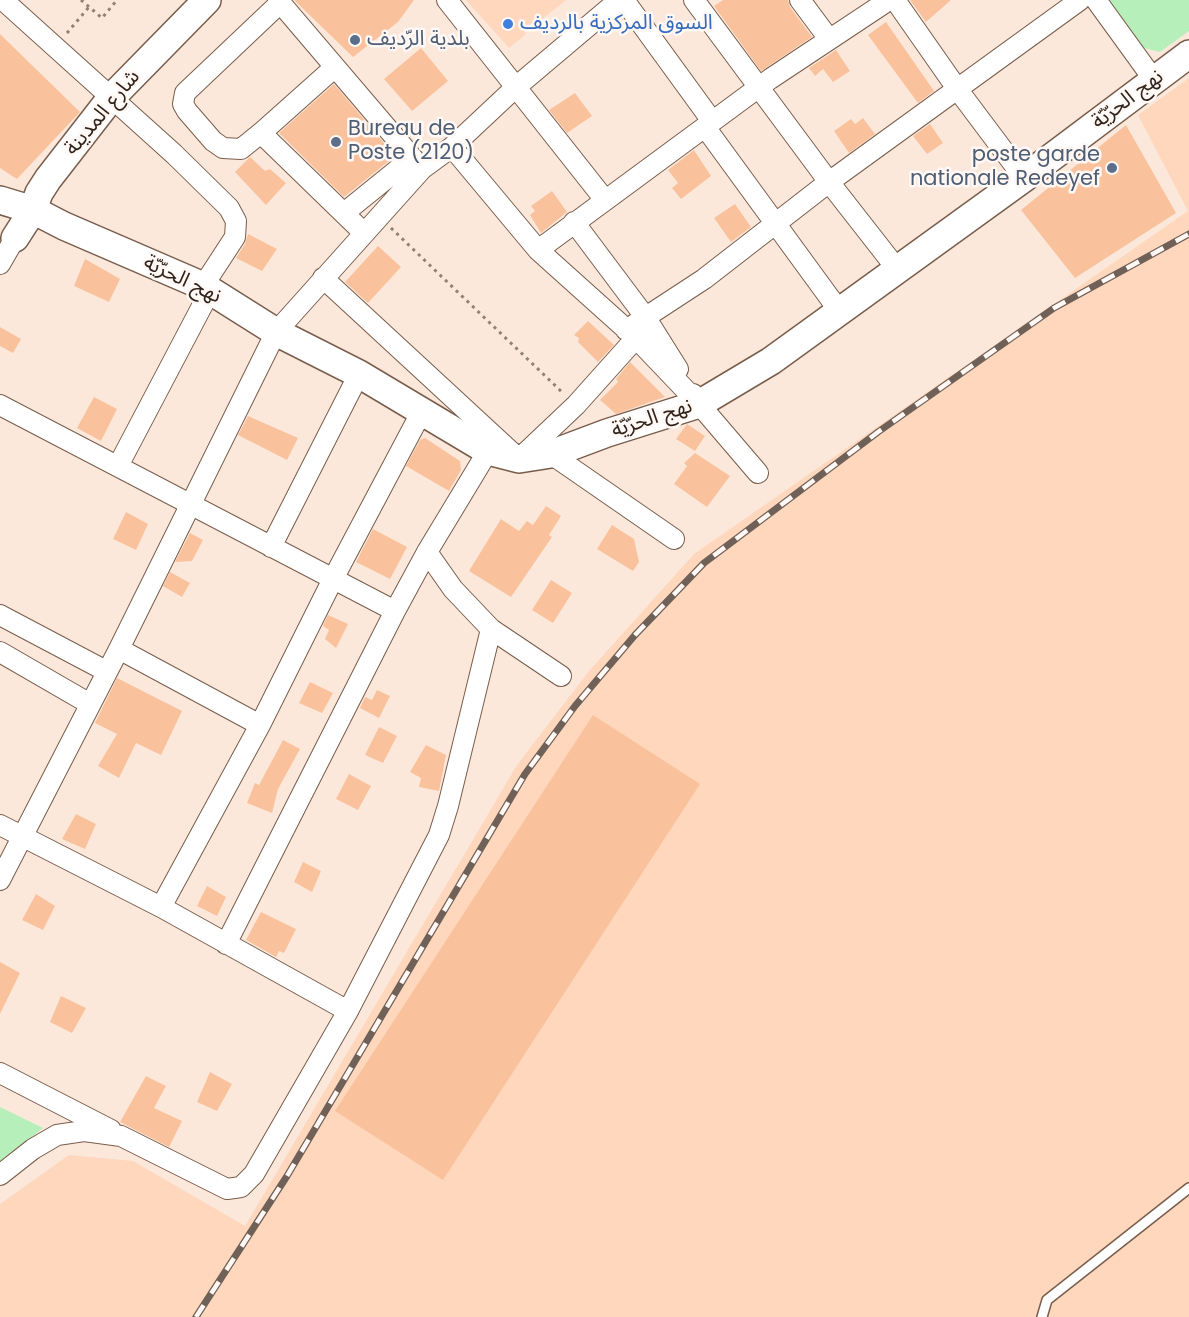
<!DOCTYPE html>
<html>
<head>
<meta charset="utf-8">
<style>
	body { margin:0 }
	canvas { display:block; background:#fce8db }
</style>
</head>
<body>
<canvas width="1189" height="1317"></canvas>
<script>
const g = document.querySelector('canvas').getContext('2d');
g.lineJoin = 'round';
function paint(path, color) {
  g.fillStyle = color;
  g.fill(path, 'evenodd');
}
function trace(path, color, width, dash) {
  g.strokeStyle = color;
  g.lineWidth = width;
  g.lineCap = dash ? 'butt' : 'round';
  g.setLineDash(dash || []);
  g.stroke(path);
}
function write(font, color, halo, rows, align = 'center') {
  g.font = font + ' Poppins,"Noto Sans Arabic",sans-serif';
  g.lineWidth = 5;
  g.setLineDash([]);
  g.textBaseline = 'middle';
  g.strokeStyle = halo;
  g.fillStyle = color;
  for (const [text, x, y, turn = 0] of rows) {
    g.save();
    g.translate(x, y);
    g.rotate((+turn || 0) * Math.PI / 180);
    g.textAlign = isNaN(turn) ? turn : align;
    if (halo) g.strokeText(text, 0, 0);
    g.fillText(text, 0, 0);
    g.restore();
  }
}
paint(new Path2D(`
	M 466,0 L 566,0 L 540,21 L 535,20 L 526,28 L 525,35 L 509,48 Z
	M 1189,78 L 1189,1317 L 0,1317 L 0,1204 L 69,1155 L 133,1161 L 245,1226 L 517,765 L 589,671 L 694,554 L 1188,211 L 1138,115 Z`), '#fed7bd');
paint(new Path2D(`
	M 1108,0 L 1189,0 L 1189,31 L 1160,52 L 1140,47 Z
	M 0,1107 L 43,1128 L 0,1163 Z`), '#b6efba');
paint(new Path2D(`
	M 294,0 L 414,0 L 398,22 L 353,57 Z
	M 723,0 L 788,0 L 790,7 L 812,37 L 761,71 L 714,6 Z
	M 910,0 L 951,0 L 926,22 Z
	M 886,22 L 934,91 L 918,103 L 868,35 Z
	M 0,34 L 80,112 L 17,179 L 0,168 Z
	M 421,48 L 448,81 L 412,111 L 384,79 Z
	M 836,50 L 850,71 L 833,82 L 823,69 L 815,76 L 809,68 Z
	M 334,84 L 395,156 L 344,197 L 279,133 Z
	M 575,93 L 592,116 L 567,133 L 549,110 Z
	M 863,118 L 875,134 L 849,153 L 834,131 L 851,119 L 855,124 Z
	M 930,124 L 943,143 L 927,154 L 913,136 Z
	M 1126,125 L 1176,213 L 1075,278 L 1021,210 Z
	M 694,150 L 711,176 L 681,199 L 672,188 L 678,183 L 668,170 Z
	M 250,157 L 265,171 L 270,169 L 286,183 L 266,205 L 235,172 Z
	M 552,191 L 567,212 L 541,233 L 530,215 L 535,211 L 531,206 Z
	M 735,204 L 751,227 L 731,242 L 714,218 Z
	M 248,234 L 277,249 L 262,271 L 236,258 L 245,244 Z
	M 378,246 L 401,267 L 368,303 L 345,282 Z
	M 85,259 L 120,279 L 109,302 L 74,286 Z
	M 588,321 L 614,345 L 598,362 L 578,342 L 579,338 L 574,335 Z
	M 0,327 L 21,339 L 13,353 L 0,346 Z
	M 630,362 L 665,397 L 616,414 L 600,400 L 618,382 L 616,379 Z
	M 94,397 L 117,409 L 101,441 L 77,428 Z
	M 248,416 L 298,438 L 287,460 L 238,435 Z
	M 687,424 L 705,436 L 695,451 L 676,439 Z
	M 425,438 L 460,461 L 461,470 L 449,491 L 406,466 L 420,440 Z
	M 695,453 L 730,476 L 707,507 L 674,484 L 687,466 L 684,463 Z
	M 546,506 L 561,516 L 549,535 L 552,537 L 511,597 L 469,571 L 501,519 L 519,531 L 527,521 L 533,525 Z
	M 126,512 L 148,524 L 136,550 L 113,539 Z
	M 612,525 L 634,539 L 639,562 L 633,571 L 597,549 Z
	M 373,529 L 407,547 L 390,579 L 356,562 Z
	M 190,533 L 203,540 L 192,561 L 175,562 Z
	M 170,572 L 190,583 L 182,597 L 163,586 Z
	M 551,580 L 572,593 L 553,623 L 532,610 Z
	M 328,615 L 348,624 L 336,648 L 325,639 L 329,630 L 323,626 Z
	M 117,678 L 182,711 L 161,755 L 136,743 L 119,778 L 98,766 L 117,734 L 95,723 Z
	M 310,682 L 333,693 L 322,713 L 299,703 Z
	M 377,690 L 390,696 L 379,718 L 360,708 L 365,697 L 372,700 Z
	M 593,715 L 700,784 L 443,1180 L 335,1111 Z
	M 379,727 L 397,736 L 383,763 L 365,755 Z
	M 283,740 L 300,749 L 278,789 L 272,813 L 247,803 L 255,783 L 259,785 Z
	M 426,745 L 446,755 L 439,791 L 419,787 L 421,778 L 410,772 Z
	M 349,774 L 371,786 L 358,810 L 336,799 Z
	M 76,814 L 96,824 L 85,849 L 62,839 Z
	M 303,862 L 321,871 L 312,892 L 294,882 Z
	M 207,886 L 226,897 L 217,916 L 197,906 Z
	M 36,894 L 55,906 L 43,930 L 22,920 Z
	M 261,912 L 296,929 L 284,953 L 279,951 L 276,957 L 246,940 Z
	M 0,962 L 20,973 L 0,1014 Z
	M 61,996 L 86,1008 L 72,1033 L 50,1022 Z
	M 210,1072 L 232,1084 L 217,1111 L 197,1102 Z
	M 146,1076 L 166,1086 L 154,1108 L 182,1121 L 169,1147 L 120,1122 Z`), '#fac29c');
const lane = new Path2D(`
	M 1042,1317 L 1047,1300 L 1189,1188`);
const street = new Path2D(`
	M 3,0 L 174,154 L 229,208 L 236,221 L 235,237 L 203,286
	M 278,0 L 422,169
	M 447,0 L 605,200
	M 624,0 L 712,121
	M 694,0 L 829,182 L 897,269
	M 800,0 L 829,39
	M 895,0 L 958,90 L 1024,178
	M 1096,0 L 1154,80
	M 335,67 L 261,133 L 364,233
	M 705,127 L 840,312
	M 262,132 L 241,149 L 223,148 L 213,141 L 187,111 L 183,104 L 185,93 L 280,3
	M 452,147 L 538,250 L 636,338 L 699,404
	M 344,213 L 412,158
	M 574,222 L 646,318 L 678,369
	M 538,250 L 770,79 L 889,0
	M 0,264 L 15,238
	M 323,278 L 519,459 L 576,405 L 636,338
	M 626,330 L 704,279 L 829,182 L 1080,0
	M 693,394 L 699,404 L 758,473
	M 0,405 L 395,611
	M 551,454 L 674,539
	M 118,466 L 210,291
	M 271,547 L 359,374
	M 0,615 L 106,671
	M 491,629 L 561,676
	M 119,649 L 260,725
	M 0,652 L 90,704
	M 0,825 L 161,907 L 348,1011
	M 0,880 L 119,649 L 276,332 L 422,169 L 452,147 L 516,87 L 619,0
	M 161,907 L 260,725 L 333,579 L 422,411
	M 226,944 L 395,611 L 427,552 L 488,451
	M 0,1073 L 111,1130
	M 0,1175 L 33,1149 L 57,1135 L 84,1131 L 121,1136 L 227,1189 L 241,1187 L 254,1174 L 348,1011 L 439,835 L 448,806 L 491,629 L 453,589 L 427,552`);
const secondary = new Path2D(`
	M 0,200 L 33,210 L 64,226 L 203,286 L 276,332 L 359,374 L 488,451 L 519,459 L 551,454 L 607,433 L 699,404 L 771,361 L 1024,178 L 1189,54
	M 15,238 L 33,210 L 39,193 L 48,179 L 111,98 L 207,0`);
trace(lane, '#795d4b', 12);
trace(street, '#795d4b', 22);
trace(secondary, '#795d4b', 30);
trace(new Path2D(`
	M 81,0 L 102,18 L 117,0
	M 67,33 L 89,7
	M 391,228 L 564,394`), '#918177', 3, [3, 4.5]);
trace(lane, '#fff', 9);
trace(street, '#fff', 20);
trace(secondary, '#fff', 27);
const rail = new Path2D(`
	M 196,1317 L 287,1176 L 525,774 L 575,706 L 635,635 L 704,563 L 878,432 L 1054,308 L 1189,234`);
trace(rail, '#706158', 7);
trace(rail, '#fff8f4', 4.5, [14]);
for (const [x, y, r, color] of [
	[508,24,6,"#3f7fe0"],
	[355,40,6,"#5c6f8a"],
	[336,142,6,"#5c6f8a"],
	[1112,168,6,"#5c6f8a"]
]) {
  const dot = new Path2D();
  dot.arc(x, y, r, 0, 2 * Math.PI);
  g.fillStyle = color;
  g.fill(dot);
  trace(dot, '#fff8f4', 2);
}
write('21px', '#366cbe', '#fff8f4', [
	["السوق المركزية بالرديف",520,24]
], 'left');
write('21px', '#4e5e75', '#fff8f4', [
	["بلدية الرّديف",367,40],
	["Bureau de",348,130],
	["Poste (2120)",348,154],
	["poste garde",1100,156,"right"],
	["nationale Redeyef",1100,180,"right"]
], 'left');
write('21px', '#2f231b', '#fff8f4', [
	["نهج الحرّيّة",1128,100,-37],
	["شارع المدينة",103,113,-50],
	["نهج الحرّيّة",182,280,26],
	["نهج الحرّيّة",652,419,-18]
]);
</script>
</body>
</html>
